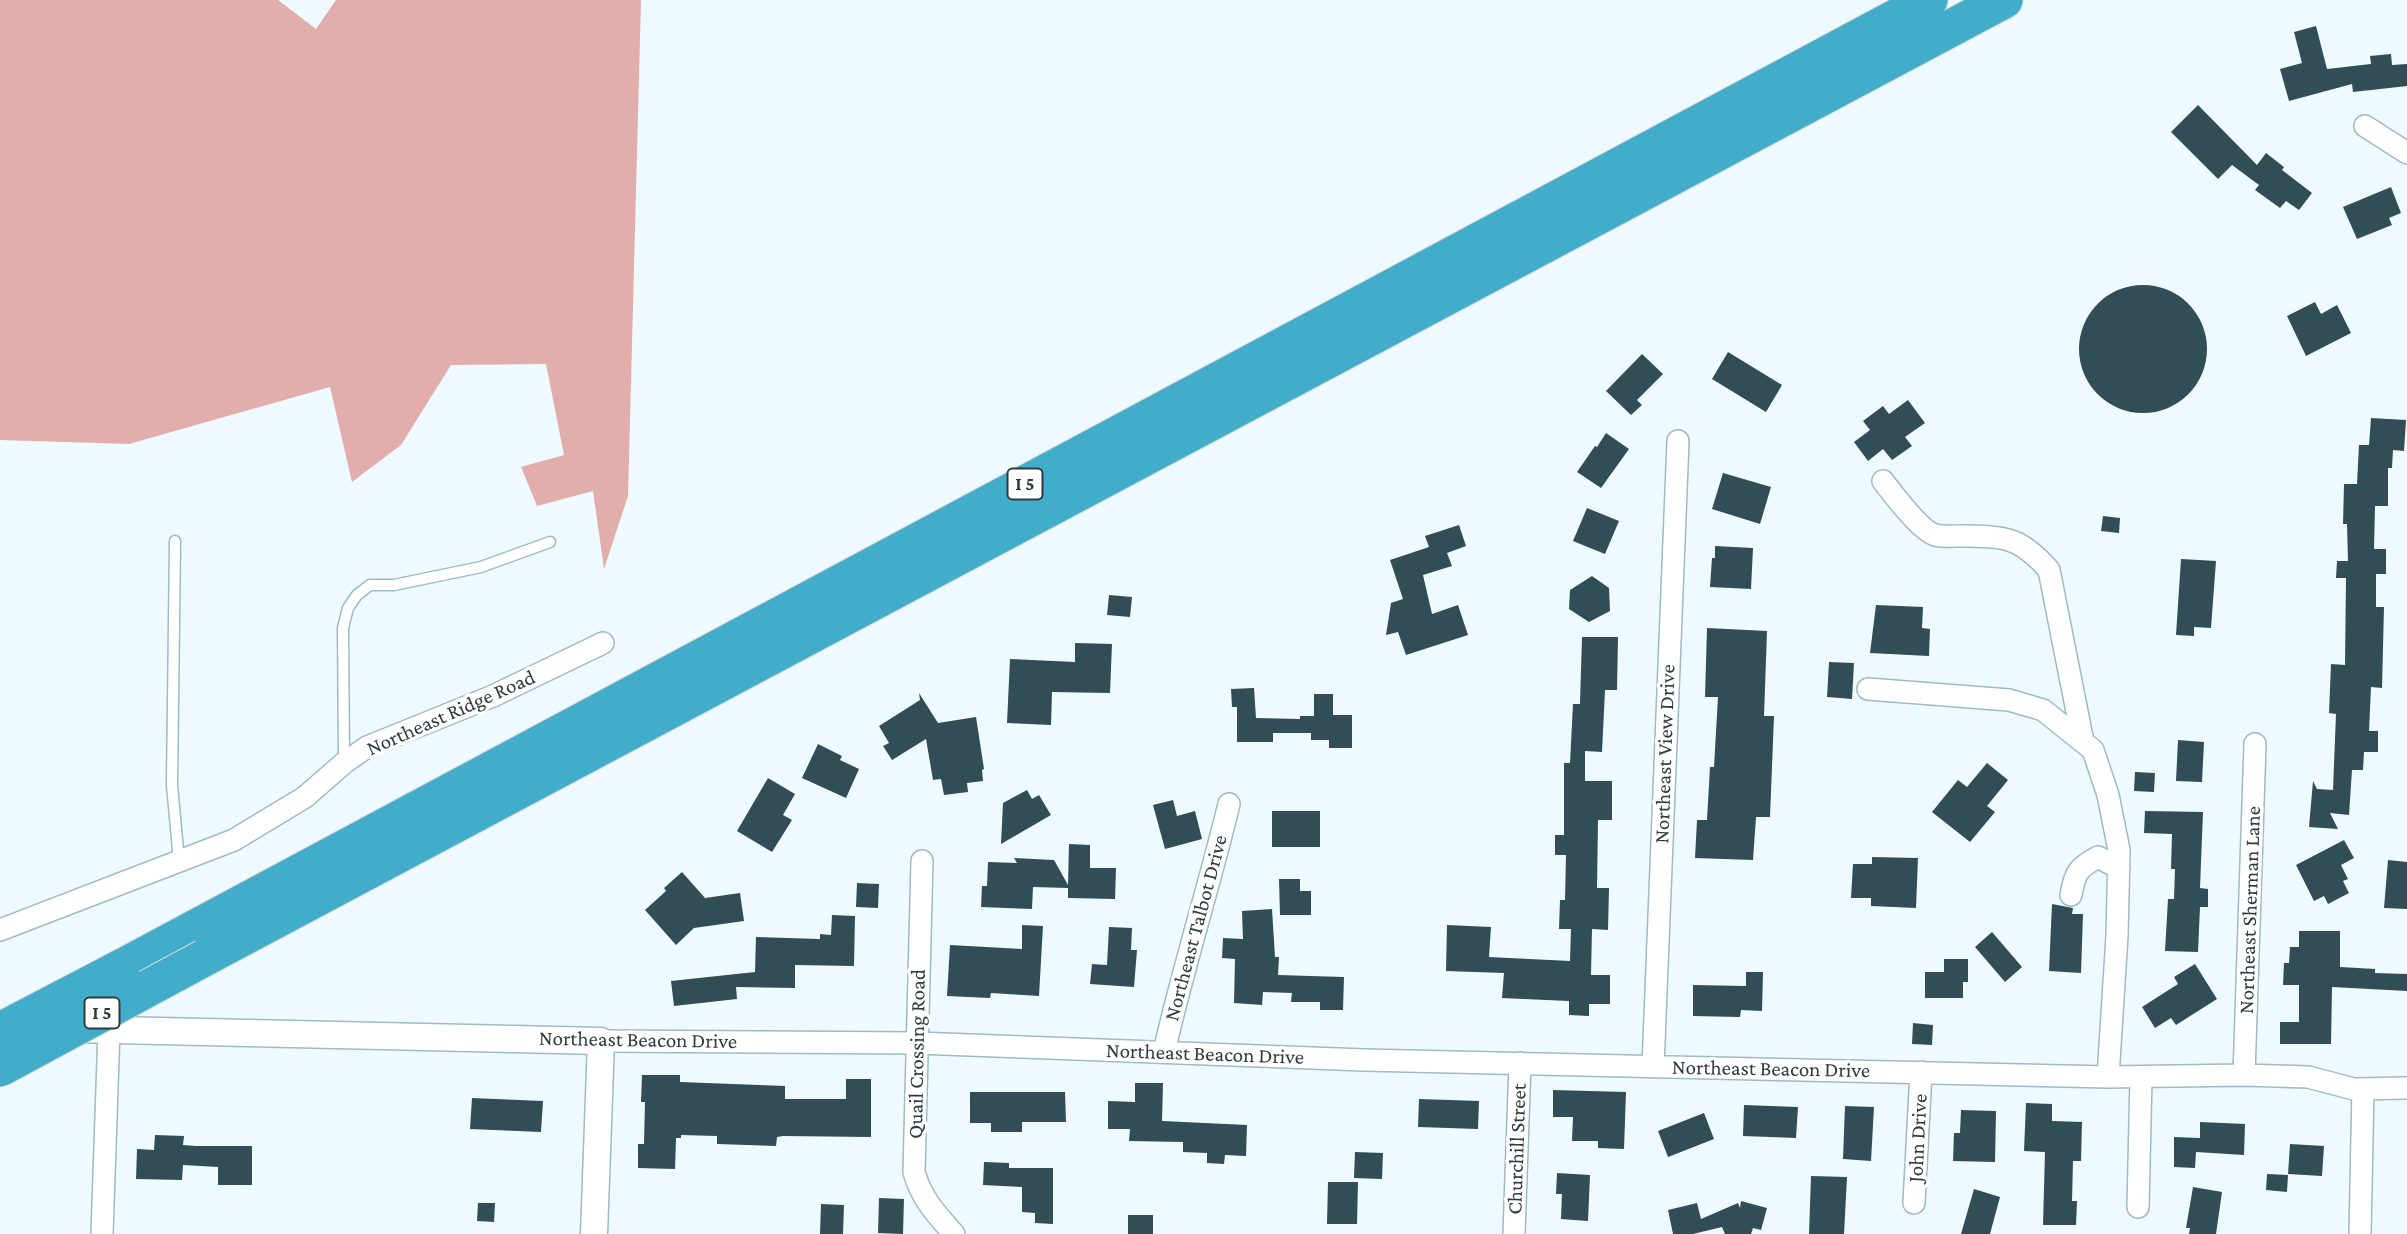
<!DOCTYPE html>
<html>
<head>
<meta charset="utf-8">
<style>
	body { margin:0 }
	canvas { display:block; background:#eefaff }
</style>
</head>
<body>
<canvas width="2407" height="1234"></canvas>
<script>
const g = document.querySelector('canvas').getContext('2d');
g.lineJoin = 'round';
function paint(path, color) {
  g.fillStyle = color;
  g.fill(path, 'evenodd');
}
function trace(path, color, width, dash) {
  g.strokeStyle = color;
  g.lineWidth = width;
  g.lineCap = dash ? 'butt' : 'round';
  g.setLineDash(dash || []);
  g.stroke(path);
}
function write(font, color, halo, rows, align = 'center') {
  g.font = font + ' "Crimson Pro",serif';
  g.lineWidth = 7;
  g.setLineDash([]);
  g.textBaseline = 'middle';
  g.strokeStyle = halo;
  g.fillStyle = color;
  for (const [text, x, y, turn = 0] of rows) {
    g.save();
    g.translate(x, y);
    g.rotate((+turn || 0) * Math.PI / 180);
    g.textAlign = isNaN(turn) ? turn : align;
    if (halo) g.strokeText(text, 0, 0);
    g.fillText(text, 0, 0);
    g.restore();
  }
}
paint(new Path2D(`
	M 0,0 L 278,0 L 316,29 L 336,0 L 641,0 L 628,496 L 604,569 L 593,491 L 537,506 L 521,467 L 564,455 L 546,364 L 451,365 L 401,445 L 352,482 L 330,387 L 129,444 L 0,440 Z`), '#e2aeac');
paint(new Path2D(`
	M 2316,26 L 2327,69 L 2371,64 L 2370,56 L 2391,54 L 2392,65 L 2407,64 L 2407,86 L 2353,92 L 2352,84 L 2289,101 L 2280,69 L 2302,63 L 2294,32 Z
	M 2198,105 L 2257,165 L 2266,153 L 2284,167 L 2282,170 L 2312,193 L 2299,210 L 2286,201 L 2280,208 L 2255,190 L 2259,185 L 2232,165 L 2218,179 L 2171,132 Z
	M 2391,187 L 2401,213 L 2389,218 L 2392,225 L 2357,239 L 2343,207 Z
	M2079 349a64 64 0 1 1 128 0a64 64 0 1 1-128 0Z
	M 2315,302 L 2321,314 L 2337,305 L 2351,333 L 2306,356 L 2287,316 Z
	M 1728,352 L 1782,385 L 1766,412 L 1712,379 Z
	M 1642,354 L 1663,374 L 1637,400 L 1642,405 L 1631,415 L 1606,391 Z
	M 1908,400 L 1925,423 L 1905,437 L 1912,446 L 1892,460 L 1883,449 L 1868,461 L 1854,442 L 1870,430 L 1863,421 L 1883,406 L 1889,414 Z
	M 2371,418 L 2406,420 L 2404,451 L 2393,450 L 2392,468 L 2388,468 L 2388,506 L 2375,506 L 2374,549 L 2386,549 L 2386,574 L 2376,574 L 2376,607 L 2384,607 L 2382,688 L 2371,687 L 2369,731 L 2378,731 L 2378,752 L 2364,752 L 2363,770 L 2352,770 L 2349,815 L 2330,813 L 2338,829 L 2309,827 L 2313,781 L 2317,789 L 2333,790 L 2336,714 L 2329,713 L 2331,664 L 2345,665 L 2346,578 L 2336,578 L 2337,561 L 2348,561 L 2347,524 L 2343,524 L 2344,484 L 2357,484 L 2359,445 L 2369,445 Z
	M 1606,433 L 1629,449 L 1601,488 L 1577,472 L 1595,446 L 1597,447 Z
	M 1723,473 L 1771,487 L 1760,524 L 1712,509 Z
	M 1587,508 L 1619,521 L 1605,554 L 1573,541 Z
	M 2103,516 L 2120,518 L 2119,533 L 2101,531 Z
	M 1459,525 L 1466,546 L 1447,553 L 1452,566 L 1423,575 L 1432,614 L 1458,605 L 1468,635 L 1406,655 L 1398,632 L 1386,635 L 1391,603 L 1403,599 L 1390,560 L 1429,547 L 1425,536 Z
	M 1715,546 L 1753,548 L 1751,589 L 1710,587 L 1712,558 L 1715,558 Z
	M 2181,559 L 2216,561 L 2211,628 L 2194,627 L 2194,636 L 2176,635 Z
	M 1592,576 L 1609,588 L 1610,611 L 1589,622 L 1569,609 L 1570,590 Z
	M 1109,595 L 1132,597 L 1130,617 L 1107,615 Z
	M 1876,605 L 1923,607 L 1922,628 L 1930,629 L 1929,656 L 1870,653 Z
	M 1707,628 L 1767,631 L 1764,716 L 1774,716 L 1770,817 L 1756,817 L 1753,860 L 1695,858 L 1697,820 L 1707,820 L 1710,767 L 1714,767 L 1718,697 L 1705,697 Z
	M 1582,637 L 1618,637 L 1617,690 L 1605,690 L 1602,752 L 1585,751 L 1585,781 L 1612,781 L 1612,820 L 1598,820 L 1597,888 L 1609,888 L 1608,930 L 1592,929 L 1591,975 L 1610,975 L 1610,1004 L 1589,1004 L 1589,1016 L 1569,1015 L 1569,1001 L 1502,998 L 1504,973 L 1446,971 L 1447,925 L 1491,927 L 1489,957 L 1570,961 L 1571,929 L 1559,929 L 1560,900 L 1565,900 L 1566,855 L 1555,855 L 1555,835 L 1564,835 L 1564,763 L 1570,763 L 1573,704 L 1580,704 Z
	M 1075,643 L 1112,644 L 1110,693 L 1052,692 L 1051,725 L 1007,723 L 1010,659 L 1075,662 Z
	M 1829,662 L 1854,663 L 1852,699 L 1827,697 Z
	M 1254,688 L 1256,718 L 1300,719 L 1300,716 L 1314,716 L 1314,694 L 1333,694 L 1333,715 L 1352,715 L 1352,748 L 1329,748 L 1329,740 L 1311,740 L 1311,733 L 1273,733 L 1273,742 L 1237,742 L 1237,707 L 1232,707 L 1231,689 Z
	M 919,693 L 938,723 L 976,717 L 984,769 L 982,770 L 983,781 L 967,783 L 968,792 L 944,795 L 941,779 L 933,780 L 926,739 L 892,760 L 883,746 L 889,743 L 879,726 L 920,700 Z
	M 2178,740 L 2204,742 L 2202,782 L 2176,781 Z
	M 818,744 L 842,756 L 840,760 L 859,769 L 846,798 L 802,778 Z
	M 1987,763 L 2008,780 L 1987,806 L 1995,812 L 1970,842 L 1932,812 L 1958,780 L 1967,787 Z
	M 2135,772 L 2155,773 L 2154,792 L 2134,791 Z
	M 768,778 L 795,794 L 783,815 L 792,820 L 772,852 L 737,831 Z
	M 1027,790 L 1032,799 L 1039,795 L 1051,815 L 1001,844 L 1003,803 Z
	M 1173,800 L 1177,816 L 1195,811 L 1202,839 L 1165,849 L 1153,805 Z
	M 1272,811 L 1320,811 L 1320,847 L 1272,847 Z
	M 2145,811 L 2203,812 L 2200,888 L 2208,889 L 2208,907 L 2200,907 L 2198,952 L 2165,951 L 2168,899 L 2174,899 L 2175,869 L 2171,869 L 2172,834 L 2144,833 Z
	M 2344,840 L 2354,858 L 2341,865 L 2348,879 L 2343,881 L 2349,893 L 2328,904 L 2324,896 L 2314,901 L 2296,865 Z
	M 1069,844 L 1090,845 L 1090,868 L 1116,868 L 1115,899 L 1068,898 L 1068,888 L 1033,887 L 1032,909 L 981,907 L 982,886 L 987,886 L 988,862 L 1017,863 L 1014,858 L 1054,860 L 1068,885 Z
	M 1872,857 L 1918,858 L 1916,908 L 1871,906 L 1871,898 L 1851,898 L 1853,864 L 1872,864 Z
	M 2388,860 L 2407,862 L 2407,909 L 2384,908 Z
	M 682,872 L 705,898 L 740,893 L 744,921 L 694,928 L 676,945 L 645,910 L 666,891 L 664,888 Z
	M 1279,879 L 1300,879 L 1300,891 L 1311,891 L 1311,915 L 1280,915 Z
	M 857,883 L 879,884 L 878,908 L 856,907 Z
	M 2052,904 L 2073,908 L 2072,914 L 2083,914 L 2081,973 L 2049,971 Z
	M 1272,909 L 1275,957 L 1279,957 L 1278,975 L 1344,977 L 1343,1010 L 1320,1010 L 1320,1002 L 1291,1002 L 1292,993 L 1263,992 L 1262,1005 L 1234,1003 L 1235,959 L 1222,958 L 1223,938 L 1243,939 L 1242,911 Z
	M 832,915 L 855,916 L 854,966 L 795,965 L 795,988 L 736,987 L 737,999 L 674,1006 L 671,981 L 755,972 L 756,937 L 820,939 L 820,934 L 831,935 Z
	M 1022,925 L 1043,926 L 1039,996 L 991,993 L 990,998 L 947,996 L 950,945 L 1022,949 Z
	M 1109,927 L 1132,928 L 1131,950 L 1137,950 L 1134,987 L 1090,984 L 1092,964 L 1107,965 Z
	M 2299,931 L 2340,931 L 2340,967 L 2375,969 L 2375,973 L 2407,974 L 2407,991 L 2332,987 L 2331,1044 L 2280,1044 L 2280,1022 L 2299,1022 L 2299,985 L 2283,985 L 2284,963 L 2289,963 L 2290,947 L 2299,947 Z
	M 1992,932 L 2022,967 L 2005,982 L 1975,947 Z
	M 1944,959 L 1968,959 L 1968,982 L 1963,982 L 1963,998 L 1925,998 L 1925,972 L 1944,972 Z
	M 2195,964 L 2217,999 L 2176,1025 L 2171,1018 L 2155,1028 L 2142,1007 L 2178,984 L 2174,977 Z
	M 1746,972 L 1763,972 L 1762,1011 L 1741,1010 L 1740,1017 L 1693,1016 L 1693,985 L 1746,986 Z
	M 1913,1023 L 1933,1025 L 1932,1045 L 1912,1044 Z
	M 642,1075 L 680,1075 L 680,1082 L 785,1086 L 785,1099 L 846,1099 L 846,1079 L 871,1079 L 871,1137 L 783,1136 L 777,1137 L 776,1146 L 717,1144 L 717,1136 L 681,1135 L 681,1138 L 676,1138 L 675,1169 L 638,1168 L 638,1144 L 644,1144 L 645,1102 L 641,1102 Z
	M 1135,1083 L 1163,1083 L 1162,1121 L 1247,1125 L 1246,1156 L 1225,1155 L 1224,1164 L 1207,1163 L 1207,1153 L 1183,1152 L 1183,1142 L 1129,1141 L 1130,1129 L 1108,1129 L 1108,1101 L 1135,1102 Z
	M 1553,1090 L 1626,1092 L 1624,1149 L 1598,1148 L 1598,1141 L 1572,1141 L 1573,1117 L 1553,1117 Z
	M 970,1092 L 1065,1092 L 1066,1122 L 1022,1122 L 1022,1132 L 991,1132 L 991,1123 L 970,1123 Z
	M 472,1098 L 543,1101 L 541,1132 L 470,1129 Z
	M 1419,1099 L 1479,1101 L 1478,1129 L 1418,1127 Z
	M 2026,1103 L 2052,1104 L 2052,1121 L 2082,1122 L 2081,1161 L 2073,1161 L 2072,1201 L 2077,1201 L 2076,1225 L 2043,1225 L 2045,1152 L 2024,1151 Z
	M 1744,1105 L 1798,1107 L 1796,1138 L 1743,1136 Z
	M 1845,1106 L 1874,1107 L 1871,1161 L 1843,1159 Z
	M 1961,1110 L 1996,1111 L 1995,1162 L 1953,1161 L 1954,1133 L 1960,1133 Z
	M 1704,1113 L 1714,1139 L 1668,1157 L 1658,1131 Z
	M 2200,1122 L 2245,1124 L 2244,1155 L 2196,1152 L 2195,1168 L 2174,1167 L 2174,1137 L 2200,1138 Z
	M 155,1135 L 184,1136 L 183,1145 L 196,1146 L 252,1146 L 252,1185 L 218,1185 L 218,1167 L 183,1165 L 182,1180 L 136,1179 L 137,1149 L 154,1150 Z
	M 2290,1144 L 2324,1146 L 2322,1176 L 2288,1174 Z
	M 1355,1152 L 1383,1153 L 1382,1179 L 1354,1178 Z
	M 984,1162 L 1009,1163 L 1009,1168 L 1053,1168 L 1053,1224 L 1035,1223 L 1035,1213 L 1022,1212 L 1022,1187 L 983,1185 Z
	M 1557,1173 L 1590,1175 L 1588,1221 L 1561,1219 L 1562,1194 L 1556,1194 Z
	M 2267,1174 L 2288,1175 L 2287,1192 L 2266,1190 Z
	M 1811,1176 L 1847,1177 L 1844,1234 L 1809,1234 Z
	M 1328,1182 L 1358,1182 L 1357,1224 L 1327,1224 Z
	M 2193,1187 L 2222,1192 L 2216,1234 L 2189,1234 L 2190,1228 L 2186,1228 Z
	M 1974,1189 L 2000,1197 L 1990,1234 L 1961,1234 Z
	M 879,1198 L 904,1199 L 903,1234 L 878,1233 Z
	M 1741,1201 L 1767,1208 L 1761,1230 L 1753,1228 L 1751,1234 L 1725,1234 L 1722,1227 L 1693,1234 L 1673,1234 L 1668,1210 L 1697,1203 L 1701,1219 L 1738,1203 L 1740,1208 Z
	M 478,1203 L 495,1203 L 494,1222 L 477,1221 Z
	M 821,1204 L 844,1205 L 843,1234 L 820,1234 Z
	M 1128,1215 L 1153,1215 L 1153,1234 L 1128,1234 Z`), '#314d56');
const service = new Path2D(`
	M 175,541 L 172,785 L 179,861
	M 344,763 L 343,628 L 348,608 L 357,595 L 370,585 L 394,585 L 481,567 L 550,542`);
const minor = new Path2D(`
	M 2365,126 L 2407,153
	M 1883,481 C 1893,494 1921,531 1935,535 C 1943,537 1954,536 1963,536 C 2005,537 2019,536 2049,570 L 2083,742
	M 1868,689 L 2009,700 L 2043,710 L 2093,750 L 2108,795 L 2119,850 L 2117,936 L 2108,1077
	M 922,861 L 914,1172 C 921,1198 936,1214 954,1234
	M 2071,895 C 2075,872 2078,868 2098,857 L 2119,868
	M 0,930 L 234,840 L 305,797 L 344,763 L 367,747 L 493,696 L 603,643
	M 601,1041 L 917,1043 L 1364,1060 L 2108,1077 L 2244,1075 L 2308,1077 L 2354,1089 L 2407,1088
	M 1164,1052 C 1183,968 1209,887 1229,804
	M 1653,1067 L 1678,441
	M 2244,1075 L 2255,744
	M 1914,1203 L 1921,1072
	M 2138,1207 L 2141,1078
	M 102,1234 L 109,1030
	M 1514,1234 L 1520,1063
	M 2360,1234 L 2363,1089`);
const tertiary = new Path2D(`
	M 72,1029 L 601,1041 L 594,1234`);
const motorway = new Path2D(`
	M 204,958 L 2004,0
	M 121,968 L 1929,0`);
trace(service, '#9dbbc6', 13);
trace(minor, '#9dbbc6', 24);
trace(tertiary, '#9dbbc6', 29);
trace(motorway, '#d5d8d8', 39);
trace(service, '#fff', 10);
trace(minor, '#fff', 21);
trace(tertiary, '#fff', 26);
trace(motorway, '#42adcb', 37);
const motorwayBridge = new Path2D(`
	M 0,1031 L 121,968
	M 0,1068 L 204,958`);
trace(motorwayBridge, '#d5d8d8', 39, []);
trace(motorwayBridge, '#42adcb', 37);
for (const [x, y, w] of [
	[1025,484,35],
	[102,1013,35]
]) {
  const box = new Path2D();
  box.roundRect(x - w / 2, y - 15.5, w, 31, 5);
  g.fillStyle = '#fff';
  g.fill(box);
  trace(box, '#2d3a3e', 2);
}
write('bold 19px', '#2d3a3e', null, [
	["I 5",1025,484],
	["I 5",102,1013]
]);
write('21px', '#2d3a3e', '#fff', [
	["Northeast Ridge Road",451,713,-24],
	["Northeast View Drive",1665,754,-88],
	["Northeast Sherman Lane",2250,910,-88],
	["Northeast Talbot Drive",1196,928,-75],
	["Northeast Beacon Drive",638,1040,1],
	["Quail Crossing Road",917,1054,-89],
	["Northeast Beacon Drive",1205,1054,2],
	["Northeast Beacon Drive",1771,1069,1],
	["John Drive",1918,1138,-87],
	["Churchill Street",1517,1149,-88]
]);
</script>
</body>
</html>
